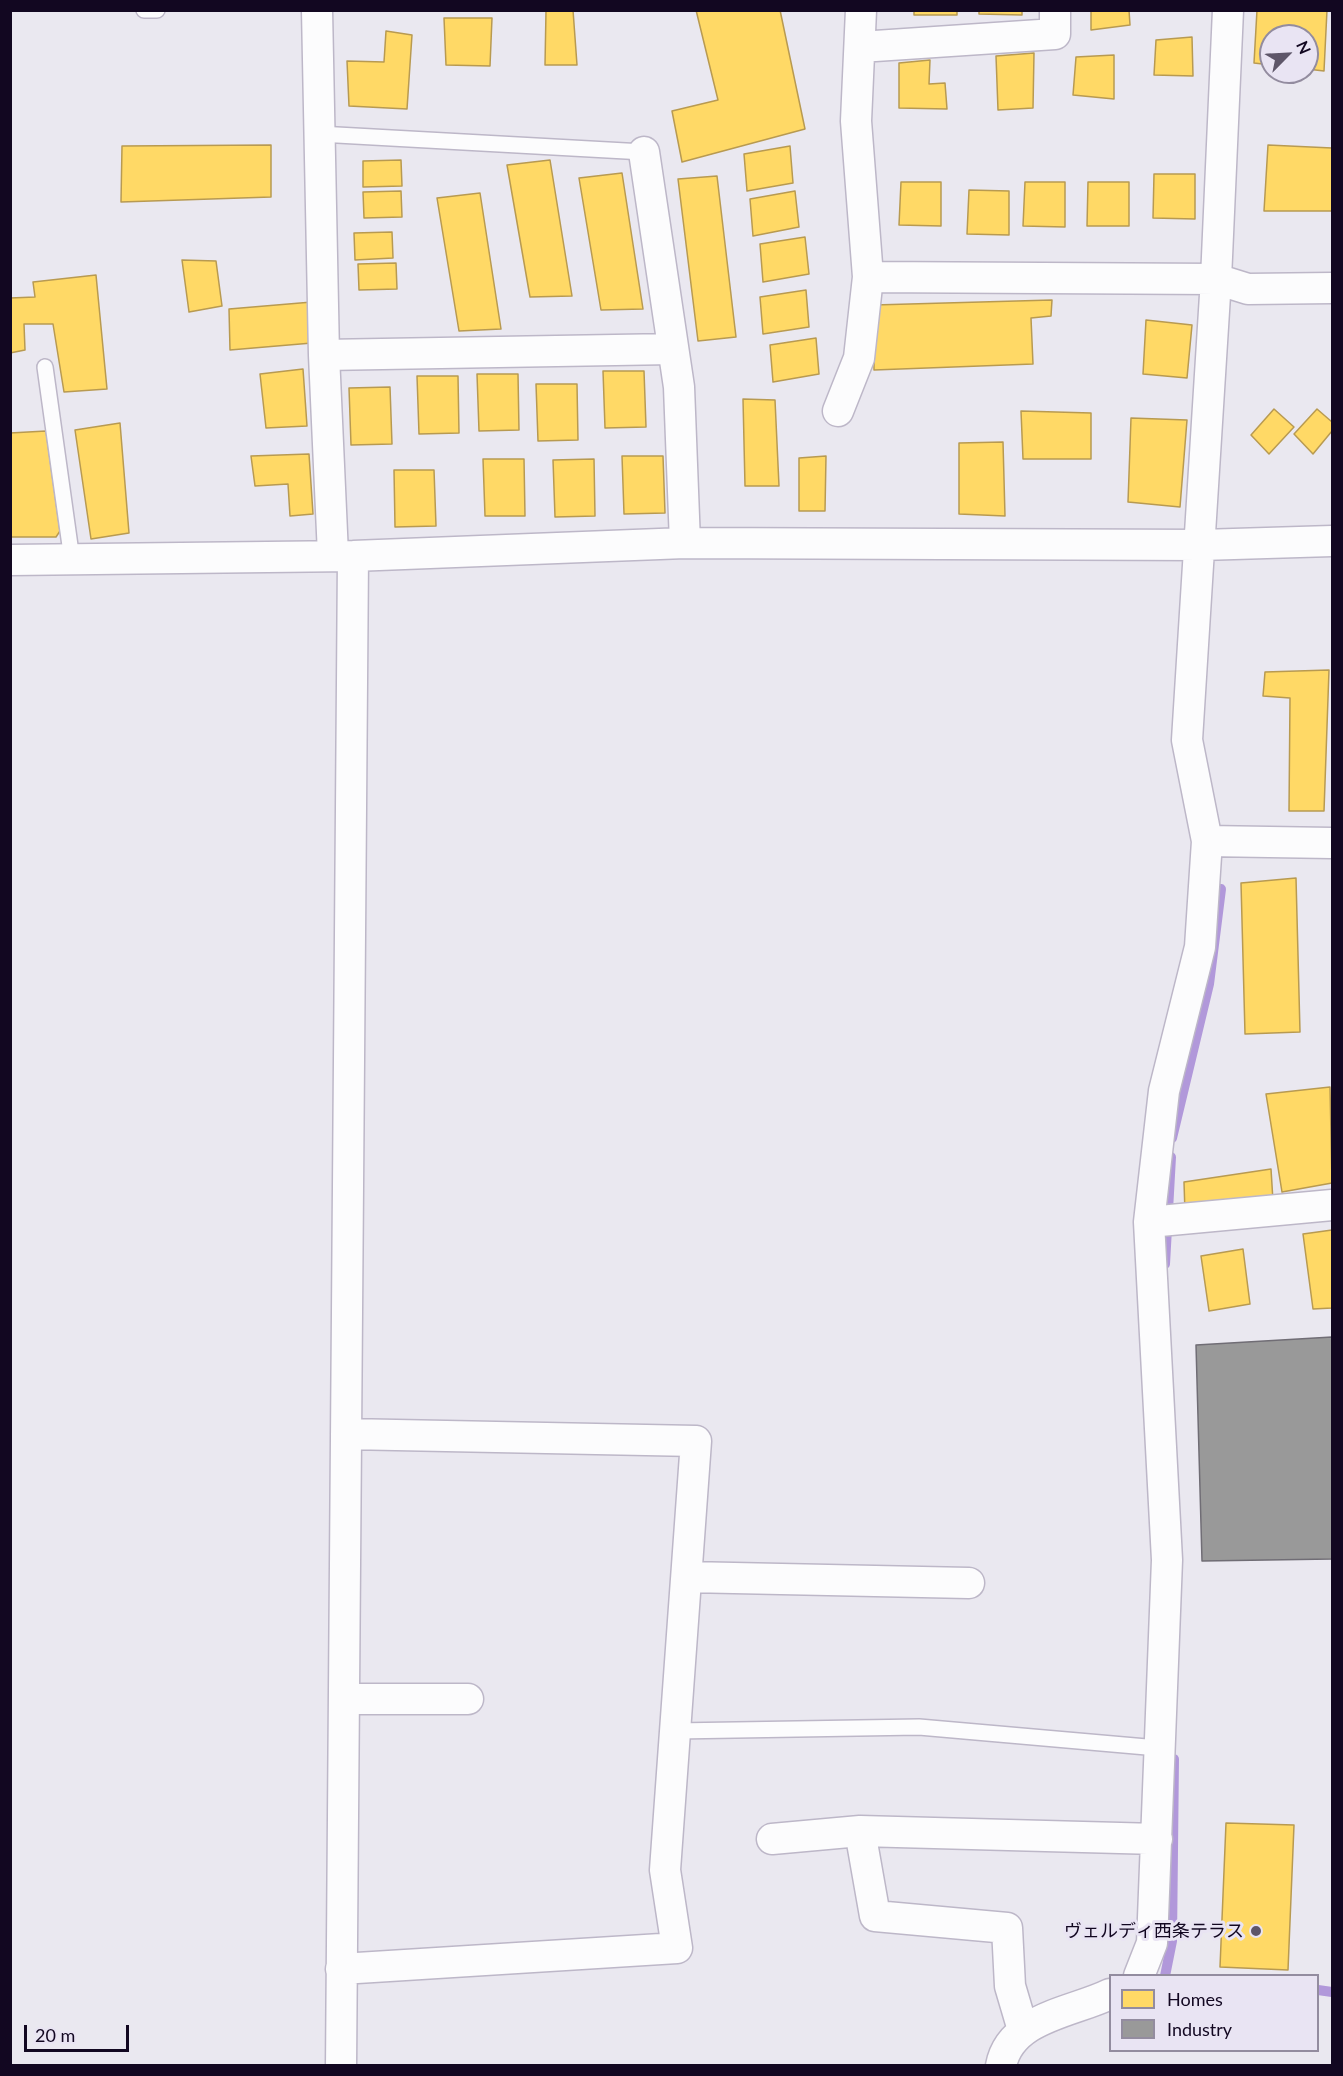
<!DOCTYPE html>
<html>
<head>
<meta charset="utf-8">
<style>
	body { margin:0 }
	#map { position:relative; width:1343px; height:2076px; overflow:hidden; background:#eae8f0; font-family:Lato,sans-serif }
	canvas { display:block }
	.frame { position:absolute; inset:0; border:12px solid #120721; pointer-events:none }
	.legend { position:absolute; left:1109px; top:1974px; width:210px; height:78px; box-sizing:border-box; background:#e9e4f3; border:2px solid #938c9f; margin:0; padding:8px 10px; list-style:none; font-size:18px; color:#120721 }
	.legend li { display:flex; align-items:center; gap:12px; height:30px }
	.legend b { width:30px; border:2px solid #938c9f }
	.north { position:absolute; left:1259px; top:24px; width:60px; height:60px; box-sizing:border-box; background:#e9e4f3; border:2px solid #938c9f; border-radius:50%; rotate:66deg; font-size:16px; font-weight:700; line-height:24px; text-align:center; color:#120721 }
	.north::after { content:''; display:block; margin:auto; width:21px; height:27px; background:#5e5669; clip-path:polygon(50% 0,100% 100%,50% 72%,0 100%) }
	.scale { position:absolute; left:24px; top:2025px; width:105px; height:27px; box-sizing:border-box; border:3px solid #120721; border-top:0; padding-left:8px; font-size:18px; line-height:21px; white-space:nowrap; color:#120721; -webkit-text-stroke:4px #e9e4f3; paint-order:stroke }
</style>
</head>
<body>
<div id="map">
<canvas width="1343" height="2076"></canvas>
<div class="frame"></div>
<ul class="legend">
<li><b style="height:16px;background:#ffd966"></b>Homes</li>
<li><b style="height:16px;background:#999"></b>Industry</li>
</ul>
<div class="north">N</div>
<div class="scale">20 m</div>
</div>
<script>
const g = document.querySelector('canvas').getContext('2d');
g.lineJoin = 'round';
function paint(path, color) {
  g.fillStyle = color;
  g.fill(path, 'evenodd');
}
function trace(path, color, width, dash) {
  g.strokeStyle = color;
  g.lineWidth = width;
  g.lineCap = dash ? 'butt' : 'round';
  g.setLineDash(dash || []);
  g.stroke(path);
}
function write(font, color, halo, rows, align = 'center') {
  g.font = font + ' Lato,"Noto Sans JP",sans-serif';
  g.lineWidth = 6;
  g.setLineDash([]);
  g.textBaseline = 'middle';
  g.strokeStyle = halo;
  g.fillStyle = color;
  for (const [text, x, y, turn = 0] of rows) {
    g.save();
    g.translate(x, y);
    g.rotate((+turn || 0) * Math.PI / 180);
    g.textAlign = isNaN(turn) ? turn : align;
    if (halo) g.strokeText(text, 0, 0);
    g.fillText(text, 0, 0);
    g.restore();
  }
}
const homes = new Path2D(`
	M 573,10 L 577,65 L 545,65 L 546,11 Z
	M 696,10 L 780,10 L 805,129 L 682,162 L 672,111 L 718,100 Z
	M 914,10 L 957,10 L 957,15 L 914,15 Z
	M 979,10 L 1022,10 L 1022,15 L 979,14 Z
	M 1091,10 L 1129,10 L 1130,25 L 1091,30 Z
	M 1257,10 L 1327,10 L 1324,71 L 1307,69 L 1307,36 L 1271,36 L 1271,65 L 1254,63 Z
	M 444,18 L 492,18 L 490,66 L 446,65 Z
	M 386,31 L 412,35 L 407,109 L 349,106 L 347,61 L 384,62 Z
	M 1192,37 L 1193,76 L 1154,75 L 1156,40 Z
	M 1034,53 L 1033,108 L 998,110 L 996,56 Z
	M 1114,55 L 1114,99 L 1073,95 L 1076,57 Z
	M 930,60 L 929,84 L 945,83 L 947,109 L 899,108 L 899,63 Z
	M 271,145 L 271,197 L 121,202 L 122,146 Z
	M 1268,145 L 1332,148 L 1332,211 L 1264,211 Z
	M 790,146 L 793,183 L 747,191 L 744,154 Z
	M 401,160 L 402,186 L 363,187 L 363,161 Z
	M 550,160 L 572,296 L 530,297 L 507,165 Z
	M 622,173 L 643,309 L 601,310 L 579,178 Z
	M 1154,174 L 1195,174 L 1195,219 L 1153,218 Z
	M 717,176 L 736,337 L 698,341 L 678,179 Z
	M 901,182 L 941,182 L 941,226 L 899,225 Z
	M 1025,182 L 1065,182 L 1065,227 L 1023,226 Z
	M 1088,182 L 1129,182 L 1129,226 L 1087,226 Z
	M 969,190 L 1009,191 L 1009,235 L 967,234 Z
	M 401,191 L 402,217 L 364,218 L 363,192 Z
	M 795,191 L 799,227 L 753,236 L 750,199 Z
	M 480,193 L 501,329 L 459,331 L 437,198 Z
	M 392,232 L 393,258 L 355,260 L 354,233 Z
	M 805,237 L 809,274 L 763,282 L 760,244 Z
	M 182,260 L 216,261 L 222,306 L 189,312 Z
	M 396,263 L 397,289 L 359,290 L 358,264 Z
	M 96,275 L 107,389 L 64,392 L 53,324 L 24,324 L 25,350 L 10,353 L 10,298 L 35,297 L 33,282 Z
	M 806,290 L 809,327 L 763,334 L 760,297 Z
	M 1052,300 L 1051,316 L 1031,318 L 1033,364 L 874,370 L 874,305 Z
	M 312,302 L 312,343 L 230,350 L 229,309 Z
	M 1146,320 L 1192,325 L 1187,378 L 1143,374 Z
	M 816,338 L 819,374 L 773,382 L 770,345 Z
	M 303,369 L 307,426 L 266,428 L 260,374 Z
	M 603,371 L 644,371 L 646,427 L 605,428 Z
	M 477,374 L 518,374 L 519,430 L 479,431 Z
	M 417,376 L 458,376 L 459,433 L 419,434 Z
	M 536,384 L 577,384 L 578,440 L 538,441 Z
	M 390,387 L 392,444 L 351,445 L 349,388 Z
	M 743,399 L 775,400 L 779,486 L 745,486 Z
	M 1274,409 L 1294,427 L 1269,454 L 1251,435 Z
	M 1317,409 L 1332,422 L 1332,431 L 1313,454 L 1294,434 Z
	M 1021,411 L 1091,413 L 1091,459 L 1023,459 Z
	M 1131,418 L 1187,420 L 1180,507 L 1128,502 Z
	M 120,423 L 129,533 L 91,539 L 75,430 Z
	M 46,431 L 60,531 L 56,537 L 10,537 L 10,433 Z
	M 1003,442 L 1005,516 L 959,514 L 959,443 Z
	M 309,454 L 313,514 L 290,516 L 288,484 L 255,486 L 251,456 Z
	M 622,456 L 663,456 L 665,513 L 624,514 Z
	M 826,456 L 825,511 L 799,511 L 799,458 Z
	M 483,459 L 524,459 L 525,516 L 485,516 Z
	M 594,459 L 595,516 L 555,517 L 553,460 Z
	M 394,470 L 434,470 L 436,526 L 395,527 Z
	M 1329,670 L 1324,811 L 1289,811 L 1290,698 L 1263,696 L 1265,672 Z
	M 1296,878 L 1300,1032 L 1245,1034 L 1241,883 Z
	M 1330,1087 L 1332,1183 L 1282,1192 L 1266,1094 Z
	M 1271,1169 L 1273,1201 L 1185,1213 L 1184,1182 Z
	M 1332,1230 L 1332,1308 L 1313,1309 L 1303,1234 Z
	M 1243,1249 L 1250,1304 L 1209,1311 L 1201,1256 Z
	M 1226,1823 L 1294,1825 L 1288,1970 L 1220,1967 Z`);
paint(homes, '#ffd966');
trace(homes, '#b89a51', 1.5);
const industry = new Path2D(`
	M 1332,1337 L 1332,1559 L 1202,1561 L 1196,1345 Z`);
paint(industry, '#999');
trace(industry, '#706d75', 1.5);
trace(new Path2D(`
	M 1172,1138 L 1209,984 L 1221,889
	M 1165,1264 L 1171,1157
	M 1165,1976 L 1172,1941 L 1174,1759
	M 1318,1990 L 1332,1992`), '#b198da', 10);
const lane = new Path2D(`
	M 144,10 L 157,10
	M 319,134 L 644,152
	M 45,367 L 72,560
	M 675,1731 L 919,1727 L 1158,1748`);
const street = new Path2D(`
	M 317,10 L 324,355 L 333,555
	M 861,10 L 856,121 L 868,277 L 1216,279 L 1248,289 L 1332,288
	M 860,47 L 1055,34 L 1055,10
	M 644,152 L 679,387 L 685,543
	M 324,355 L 673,349
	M 838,411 L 859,358 L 868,277
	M 10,560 L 353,556 L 685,543 L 1201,545 L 1332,541
	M 1207,841 L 1332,843
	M 1149,1222 L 1332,1205
	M 687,1577 L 969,1583
	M 344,1699 L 468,1699
	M 860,1831 L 875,1916 L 1007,1928 L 1010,1986 L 1023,2030
	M 772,1839 L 860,1831 L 1157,1839
	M 341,1969 L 677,1948 L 665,1870 L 696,1441 L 346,1434
	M 1139,1976 L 1152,1943 L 1167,1560 L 1149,1222 L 1164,1091 L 1200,947 L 1207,841 L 1187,740 L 1216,279 L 1228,10
	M 341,2066 L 353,556
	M 1001,2066 C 1010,2017 1074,2012 1110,1994`);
trace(lane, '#bdb7c8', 18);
trace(street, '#bdb7c8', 33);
trace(lane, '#fcfcfd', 15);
trace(street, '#fcfcfd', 30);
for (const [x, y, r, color] of [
	[1256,1931,6,"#5e5669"]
]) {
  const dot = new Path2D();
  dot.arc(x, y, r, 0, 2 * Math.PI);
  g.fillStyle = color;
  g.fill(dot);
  trace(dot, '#e9e4f3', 2);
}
write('18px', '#120721', '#e9e4f3', [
	["ヴェルディ西条テラス",1244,1931]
], 'right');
</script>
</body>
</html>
